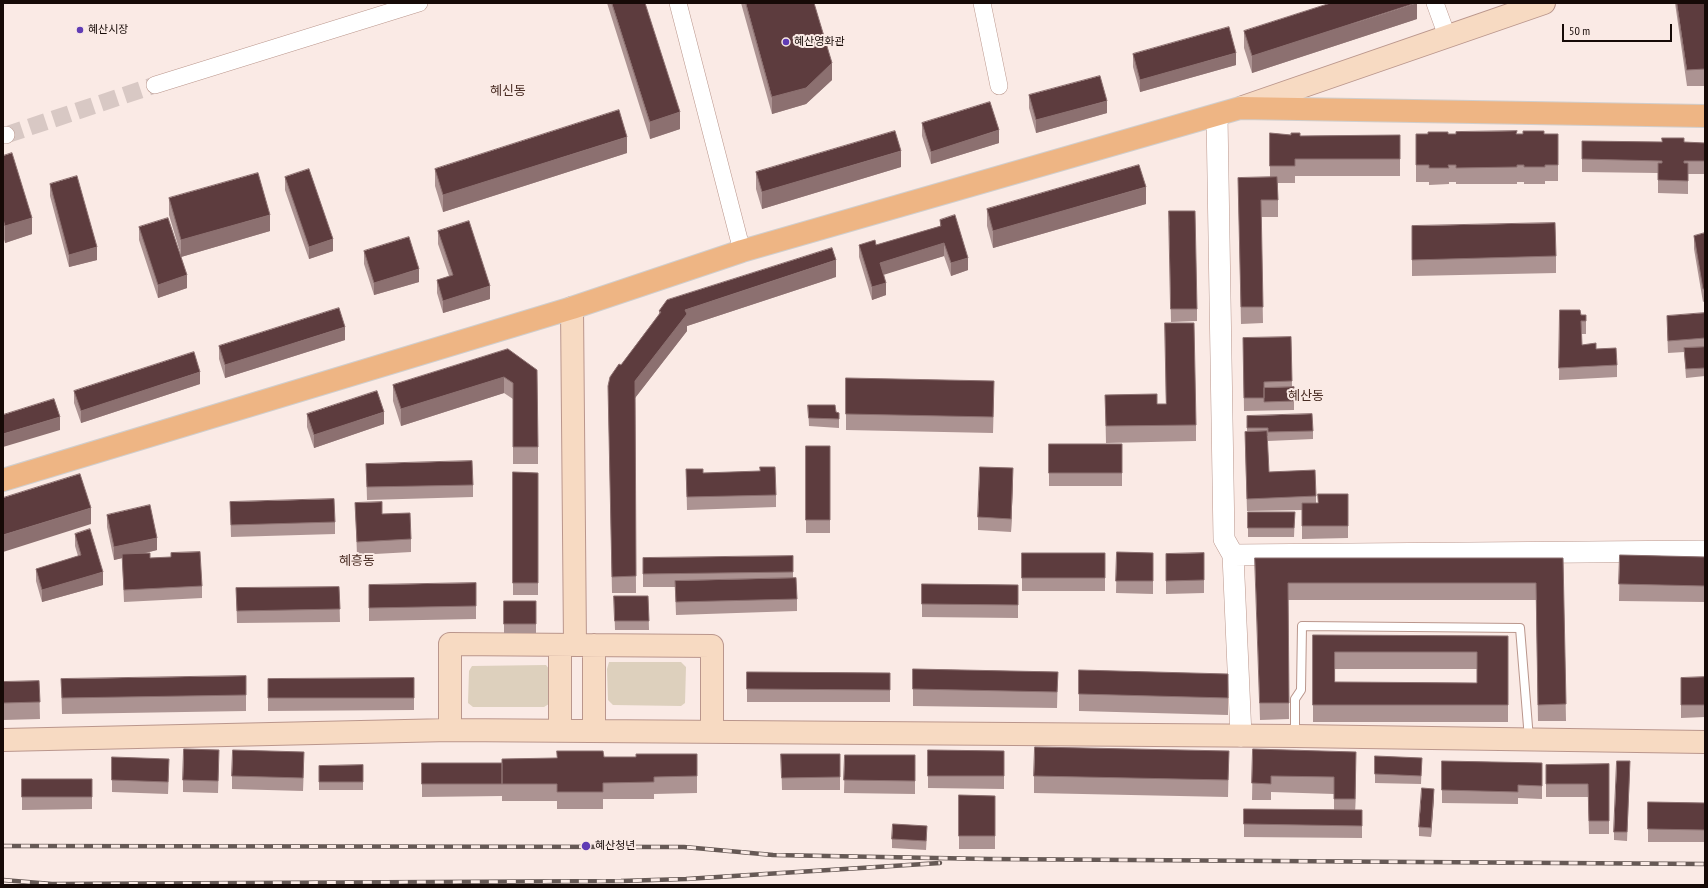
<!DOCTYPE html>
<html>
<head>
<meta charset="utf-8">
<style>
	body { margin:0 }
	#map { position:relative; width:1708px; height:888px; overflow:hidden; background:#faeae5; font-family:"PT Sans Narrow",sans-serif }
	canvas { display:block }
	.frame { position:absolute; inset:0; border:4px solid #160a07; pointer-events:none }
	.scale { position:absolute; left:1562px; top:24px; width:110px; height:18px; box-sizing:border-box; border:2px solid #160a07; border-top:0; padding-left:5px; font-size:12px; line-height:14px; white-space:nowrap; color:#160a07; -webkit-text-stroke:3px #faeae5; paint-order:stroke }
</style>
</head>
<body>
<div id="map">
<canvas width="1708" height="888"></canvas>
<div class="frame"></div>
<div class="scale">50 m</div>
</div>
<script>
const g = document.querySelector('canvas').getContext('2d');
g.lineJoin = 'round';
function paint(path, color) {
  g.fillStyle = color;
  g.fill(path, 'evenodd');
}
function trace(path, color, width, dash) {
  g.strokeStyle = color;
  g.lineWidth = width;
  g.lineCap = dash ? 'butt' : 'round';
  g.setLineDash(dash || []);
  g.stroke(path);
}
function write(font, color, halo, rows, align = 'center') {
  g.font = font + ' "PT Sans Narrow","Noto Sans KR",sans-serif';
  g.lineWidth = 4;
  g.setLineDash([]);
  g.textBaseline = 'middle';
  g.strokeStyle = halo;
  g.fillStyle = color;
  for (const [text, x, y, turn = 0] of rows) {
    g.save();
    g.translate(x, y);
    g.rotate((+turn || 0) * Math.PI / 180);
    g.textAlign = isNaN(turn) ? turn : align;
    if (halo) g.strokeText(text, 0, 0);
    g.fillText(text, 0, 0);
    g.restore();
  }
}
paint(new Path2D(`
	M 609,662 L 681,662 L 686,667 L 685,703 L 681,706 L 613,705 L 608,700 L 607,669 Z
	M 546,665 L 550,670 L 549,704 L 544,707 L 473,707 L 468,703 L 469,671 L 472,666 Z`), '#ddd0bd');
trace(new Path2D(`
	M 6,135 L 155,85`), '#d8c8c4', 17, [17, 8]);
const service = new Path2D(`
	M 1295,735 L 1295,699 L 1301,690 L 1302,626 L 1520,628 L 1529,739`);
const minor = new Path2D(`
	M 678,3 L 742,251
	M 982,3 L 999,86
	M 1435,3 L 1447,36
	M 155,85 L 419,3
	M 3,135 L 6,135`);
const tertiary = new Path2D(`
	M 1217,116 L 1224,539 L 1233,555 L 1241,736
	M 1233,555 L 1705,551`);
const secondary = new Path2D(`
	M 1243,107 L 1544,3
	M 572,308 L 575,645
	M 450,730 L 450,644 L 712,646 L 712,731
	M 560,730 L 560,645
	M 594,730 L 594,645
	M 3,740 L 450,730 L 1295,736 L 1705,742`);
const primary = new Path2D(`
	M 3,480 L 572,308 L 742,251 L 1240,108 L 1705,116`);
trace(service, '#ba968c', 10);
trace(minor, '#ba968c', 18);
trace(tertiary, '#ba968c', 22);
trace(secondary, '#ba968c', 24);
trace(primary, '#d0cecd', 24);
trace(service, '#fff', 8);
trace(minor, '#fff', 17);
trace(tertiary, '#fff', 21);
trace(secondary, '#f7dac2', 22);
trace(primary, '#eeb584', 22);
const rail = new Path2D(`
	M 3,846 L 684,847 L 773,855 L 990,859 L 1705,864
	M 3,880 L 52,884 L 621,881 L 686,879 L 940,863`);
trace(rail, '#665955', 4.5);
trace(rail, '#faeae5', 3, [9]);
paint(new Path2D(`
	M 607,3 L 645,3 L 680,129 L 650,139 Z
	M 741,3 L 814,3 L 832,80 L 806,104 L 772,114 Z
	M 1675,3 L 1705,3 L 1705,86 L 1687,86 Z
	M 1417,19 L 1252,73 L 1244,48 L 1244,31 Z
	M 1133,54 L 1236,65 L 1140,92 L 1133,67 Z
	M 1029,95 L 1107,113 L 1036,133 L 1029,108 Z
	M 922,123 L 999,143 L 931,164 L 922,136 Z
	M 1270,133 L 1300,136 L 1400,135 L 1400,176 L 1295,176 L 1295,183 L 1278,183 L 1278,217 L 1261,217 L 1263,323 L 1241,324 L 1238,178 L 1270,177 Z
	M 1416,134 L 1558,134 L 1558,181 L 1545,181 L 1545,184 L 1524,184 L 1524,182 L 1517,182 L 1517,184 L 1456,184 L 1456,182 L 1449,182 L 1449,184 L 1429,185 L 1429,182 L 1416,182 Z
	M 1582,141 L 1705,143 L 1705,174 L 1688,174 L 1688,194 L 1658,193 L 1658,173 L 1582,172 Z
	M 627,153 L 443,212 L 435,186 L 435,169 Z
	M 3,156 L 32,234 L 5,243 L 3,236 Z
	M 901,167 L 762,209 L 756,189 L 756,172 Z
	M 285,177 L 333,251 L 309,259 L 285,190 Z
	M 50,184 L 97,260 L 69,267 L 50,196 Z
	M 169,198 L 270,231 L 181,257 L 187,288 L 158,298 L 139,240 L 139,227 L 180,252 L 169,215 Z
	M 1146,204 L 993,248 L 987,226 L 987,209 Z
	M 940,220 L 968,270 L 951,276 L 944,256 L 884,274 L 886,295 L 872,300 L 859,257 L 859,245 L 876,245 L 940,226 Z
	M 1169,224 L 1197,309 L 1197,321 L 1171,322 Z
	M 1412,226 L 1556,256 L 1556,273 L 1412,276 Z
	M 438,231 L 490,299 L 443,313 L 437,293 L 437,280 L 449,276 L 438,244 Z
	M 1705,233 L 1705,301 L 1703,302 L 1694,249 L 1694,236 Z
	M 364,251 L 419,282 L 374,295 L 364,264 Z
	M 836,277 L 687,326 L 687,331 L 635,398 L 636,593 L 612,593 L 608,386 L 621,365 L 659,314 L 659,311 Z
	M 1560,310 L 1581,315 L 1586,315 L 1586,334 L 1581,334 L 1582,345 L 1596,349 L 1617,365 L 1617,377 L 1559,380 Z
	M 1705,313 L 1705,376 L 1686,378 L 1684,352 L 1668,353 L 1667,328 L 1667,316 Z
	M 1291,337 L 1292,387 L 1294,401 L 1294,410 L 1244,411 L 1243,338 Z
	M 345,340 L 225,378 L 219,359 L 219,346 Z
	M 508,349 L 538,447 L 538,464 L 513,464 L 513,399 L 504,393 L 401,426 L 393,401 L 393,385 Z
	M 846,378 L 994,397 L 993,433 L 846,430 Z
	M 200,384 L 81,423 L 74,403 L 74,391 Z
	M 1105,395 L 1157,404 L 1166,404 L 1196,425 L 1196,441 L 1106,443 Z
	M 808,405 L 839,413 L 839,428 L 809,426 Z
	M 307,414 L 384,424 L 314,448 L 307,427 Z
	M 1247,416 L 1313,431 L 1313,439 L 1268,441 L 1268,436 L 1267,436 L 1269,472 L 1316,496 L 1316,503 L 1318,503 L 1348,494 L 1348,538 L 1302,539 L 1302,510 L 1247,511 L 1245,444 L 1245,432 L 1247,432 Z
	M 1049,444 L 1122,444 L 1122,486 L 1049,486 Z
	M 806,446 L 830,446 L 830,533 L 806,533 Z
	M 366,464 L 473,485 L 473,497 L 367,500 Z
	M 686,469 L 703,473 L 776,495 L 776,507 L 687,510 Z
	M 513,472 L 538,473 L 538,595 L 513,595 Z
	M 1013,481 L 1011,532 L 978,530 L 978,517 Z
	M 230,502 L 335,522 L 335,534 L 231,537 Z
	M 355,503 L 382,514 L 411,539 L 411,552 L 357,555 Z
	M 1248,512 L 1295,512 L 1294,537 L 1248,537 Z
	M 107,515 L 157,550 L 146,553 L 150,558 L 202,586 L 202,598 L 124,602 L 122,558 L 114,560 L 107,527 Z
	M 75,534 L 103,585 L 42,602 L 36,581 L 36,569 L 78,556 L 75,546 Z
	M 1117,552 L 1153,553 L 1153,594 L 1116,593 Z
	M 1022,553 L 1105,553 L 1105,591 L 1022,591 Z
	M 1166,554 L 1204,580 L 1204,593 L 1166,594 Z
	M 1620,555 L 1705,557 L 1705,602 L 1619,601 Z
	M 793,556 L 793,578 L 797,599 L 797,611 L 676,615 L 675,587 L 643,587 L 643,558 Z
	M 1255,558 L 1563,558 L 1566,721 L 1538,721 L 1536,600 L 1288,600 L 1289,719 L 1260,720 Z
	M 922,584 L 1018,585 L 1018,618 L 922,617 Z
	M 369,585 L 476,606 L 476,619 L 369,621 Z
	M 339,587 L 340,622 L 237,623 L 236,588 Z
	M 614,596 L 648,596 L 649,630 L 615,630 Z
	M 504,601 L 536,601 L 536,633 L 504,633 Z
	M 1313,635 L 1508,636 L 1508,722 L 1313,722 ZM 1335,669 L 1477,669 L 1477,683 L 1335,682 Z
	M 913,669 L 1058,672 L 1057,708 L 913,706 Z
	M 1079,670 L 1228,691 L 1228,715 L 1079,711 Z
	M 747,672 L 890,673 L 890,702 L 747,702 Z
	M 1705,677 L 1705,717 L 1681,718 L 1681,678 Z
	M 414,678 L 414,710 L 268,711 L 268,679 Z
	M 61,679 L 246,695 L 246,711 L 62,714 Z
	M 39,681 L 40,719 L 3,720 L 3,682 Z
	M 1253,749 L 1356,769 L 1355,810 L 1362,810 L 1362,838 L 1244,837 L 1244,809 L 1334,810 L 1334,794 L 1271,792 L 1271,800 L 1252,800 Z
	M 928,750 L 1004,751 L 1004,789 L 928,788 Z
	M 1229,751 L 1228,797 L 1034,793 L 1034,776 Z
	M 697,754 L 697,793 L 654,794 L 654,799 L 603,799 L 603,809 L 557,809 L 557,801 L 502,801 L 502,785 L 502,796 L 422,797 L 422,763 L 502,763 L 557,758 L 636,757 Z
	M 781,754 L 840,754 L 840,790 L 782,790 Z
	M 845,755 L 915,755 L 915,794 L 844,793 Z
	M 1422,758 L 1421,784 L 1375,783 L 1375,774 Z
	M 1442,761 L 1542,763 L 1542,799 L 1518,798 L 1518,804 L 1442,803 Z
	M 219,763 L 218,793 L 183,792 L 183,780 Z
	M 1609,764 L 1609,834 L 1589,834 L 1588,797 L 1546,797 L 1546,765 Z
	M 304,765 L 303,791 L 232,789 L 232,776 Z
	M 363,765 L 363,790 L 319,790 L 319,766 Z
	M 1630,770 L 1627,841 L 1614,840 L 1614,832 Z
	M 169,771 L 168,794 L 112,792 L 112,780 Z
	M 22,779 L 92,779 L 92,809 L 22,810 Z
	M 959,795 L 995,796 L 995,849 L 959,849 Z
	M 1434,798 L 1431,837 L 1419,836 L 1419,827 Z
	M 1648,802 L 1705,803 L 1705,842 L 1648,842 Z
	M 927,834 L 926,850 L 892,848 L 892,839 Z`), '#ac9392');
paint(new Path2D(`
	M 1417,3 L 1417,19 L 1252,73 L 1252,56 Z
	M 1236,53 L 1236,65 L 1140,92 L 1140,80 Z
	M 832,63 L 832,80 L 806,104 L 772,114 L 772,97 Z
	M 1107,101 L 1107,113 L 1036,133 L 1036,120 Z
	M 680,112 L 680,129 L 650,139 L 650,122 Z
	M 999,130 L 999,143 L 931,164 L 931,152 Z
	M 627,137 L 627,153 L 443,212 L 443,195 Z
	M 901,151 L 901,167 L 762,209 L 762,192 Z
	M 1146,187 L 1146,204 L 993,248 L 993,231 Z
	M 270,215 L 270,231 L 181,257 L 181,240 Z
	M 32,218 L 32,234 L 5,243 L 5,226 Z
	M 333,239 L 333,251 L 309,259 L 309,247 Z
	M 944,243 L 944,256 L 880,276 L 880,263 Z
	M 97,247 L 97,260 L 69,267 L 69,255 Z
	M 968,258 L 968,270 L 951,276 L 951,263 Z
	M 836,260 L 836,277 L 687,326 L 687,331 L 635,398 L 635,381 L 685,310 Z
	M 419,269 L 419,282 L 374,295 L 374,283 Z
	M 187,275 L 187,288 L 158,298 L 158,285 Z
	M 886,283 L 886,295 L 872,300 L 872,287 Z
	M 490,286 L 490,299 L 443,313 L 443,301 Z
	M 345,327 L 345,340 L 225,378 L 225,365 Z
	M 200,372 L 200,384 L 81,423 L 81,411 Z
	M 504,377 L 504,393 L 401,426 L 401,409 Z
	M 384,412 L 384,424 L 314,448 L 314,435 Z
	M 60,417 L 60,430 L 3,447 L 3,434 Z
	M 1013,468 L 1013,481 L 1011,532 L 1011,519 Z
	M 91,508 L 91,524 L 3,552 L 3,535 Z
	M 157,538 L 157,550 L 114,560 L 114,547 Z
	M 103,572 L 103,585 L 42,602 L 42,590 Z
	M 1356,752 L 1356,769 L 1355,816 L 1355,799 Z
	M 1434,789 L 1434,798 L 1431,837 L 1431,828 Z`), '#8c7070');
const building = new Path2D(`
	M 612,3 L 645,3 L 680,112 L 650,122 Z
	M 746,3 L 814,3 L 832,63 L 806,88 L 772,97 Z
	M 1331,3 L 1416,3 L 1252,56 L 1244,31 Z
	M 1677,3 L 1705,3 L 1705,69 L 1687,70 Z
	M 1229,27 L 1236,53 L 1140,80 L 1133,54 Z
	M 1100,76 L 1107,101 L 1036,120 L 1029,95 Z
	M 990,102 L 999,130 L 931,152 L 922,123 Z
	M 619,110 L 627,137 L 443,195 L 435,169 Z
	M 895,131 L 901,151 L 762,192 L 756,172 Z
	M 1517,131 L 1516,134 L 1523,134 L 1523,131 L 1544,131 L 1544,134 L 1558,134 L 1558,165 L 1545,165 L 1545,167 L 1524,167 L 1524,165 L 1517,165 L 1517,167 L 1456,168 L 1456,165 L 1448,165 L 1449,168 L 1429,168 L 1429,165 L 1416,165 L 1416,134 L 1428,134 L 1428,132 L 1448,132 L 1448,134 L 1456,134 L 1456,132 Z
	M 1270,133 L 1291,135 L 1291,133 L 1300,133 L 1300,136 L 1400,135 L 1400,159 L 1295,159 L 1295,166 L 1270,166 Z
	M 1662,138 L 1684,138 L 1684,142 L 1705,143 L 1705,161 L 1684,161 L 1684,163 L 1688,163 L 1688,181 L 1658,180 L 1658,163 L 1662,163 L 1662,161 L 1582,159 L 1582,141 L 1662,142 Z
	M 12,153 L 32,218 L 5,226 L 3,219 L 3,156 Z
	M 1139,165 L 1146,187 L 993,231 L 987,209 Z
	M 309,169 L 333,239 L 309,247 L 285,177 Z
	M 258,173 L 270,215 L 181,240 L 169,198 Z
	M 77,176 L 97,247 L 69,255 L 50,184 Z
	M 1277,177 L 1278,200 L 1261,200 L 1263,307 L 1241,307 L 1238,178 Z
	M 1169,211 L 1195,211 L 1197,309 L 1171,309 Z
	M 955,215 L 968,258 L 951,263 L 944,243 L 880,263 L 886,283 L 872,287 L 859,245 L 875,240 L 876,245 L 941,226 L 940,220 Z
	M 168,218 L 187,275 L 158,285 L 139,227 Z
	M 469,221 L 490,286 L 443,301 L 437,280 L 453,275 L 438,231 Z
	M 1555,223 L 1556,256 L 1412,260 L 1412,226 Z
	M 1705,233 L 1705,289 L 1703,289 L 1694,236 Z
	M 409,237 L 419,269 L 374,283 L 364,251 Z
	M 832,248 L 836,260 L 685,310 L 687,314 L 635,381 L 636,576 L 612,577 L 608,386 L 610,377 L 619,364 L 621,365 L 661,312 L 659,311 L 667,300 Z
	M 339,308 L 345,327 L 225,365 L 219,346 Z
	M 1560,310 L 1580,310 L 1581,315 L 1586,315 L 1586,321 L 1581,321 L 1582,345 L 1596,343 L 1596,349 L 1616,348 L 1617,365 L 1559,368 Z
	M 1705,313 L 1705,338 L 1668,341 L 1667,316 Z
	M 1165,323 L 1194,323 L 1196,425 L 1106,426 L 1105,395 L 1157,394 L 1157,404 L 1166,404 Z
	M 1291,337 L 1292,381 L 1264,382 L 1264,398 L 1244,398 L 1243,338 Z
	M 1705,347 L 1705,368 L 1686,369 L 1684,348 Z
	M 508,349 L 537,370 L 538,447 L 513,447 L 513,383 L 504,377 L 401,409 L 393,385 Z
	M 194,352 L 200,372 L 81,411 L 74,391 Z
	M 846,378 L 994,381 L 993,417 L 846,414 Z
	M 1294,387 L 1294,401 L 1264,402 L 1264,388 Z
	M 377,391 L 384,412 L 314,435 L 307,414 Z
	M 54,399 L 60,417 L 3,434 L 3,415 Z
	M 808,405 L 835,405 L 836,412 L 839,413 L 839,419 L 809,418 Z
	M 1312,414 L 1313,431 L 1268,432 L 1268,428 L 1247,428 L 1247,416 Z
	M 1267,431 L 1269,472 L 1315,470 L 1316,496 L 1247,499 L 1245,432 Z
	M 1049,444 L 1122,444 L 1122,473 L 1049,473 Z
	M 806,446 L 830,446 L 830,520 L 806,520 Z
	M 472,461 L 473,485 L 367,487 L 366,464 Z
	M 760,467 L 775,467 L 776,495 L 687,497 L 686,469 L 703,469 L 703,473 L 760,471 Z
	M 980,467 L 1013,468 L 1011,519 L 978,517 Z
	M 513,472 L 538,473 L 538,583 L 513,583 Z
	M 80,474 L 91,508 L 3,535 L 3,498 Z
	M 1318,494 L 1348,494 L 1348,526 L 1302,526 L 1302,503 L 1318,503 Z
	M 334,499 L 335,522 L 231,525 L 230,502 Z
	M 382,502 L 382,514 L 410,513 L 411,539 L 357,542 L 355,503 Z
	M 150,505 L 157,538 L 114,547 L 107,515 Z
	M 1248,512 L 1295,512 L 1294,528 L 1248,528 Z
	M 90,529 L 103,572 L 42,590 L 36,569 L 81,555 L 75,534 Z
	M 200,552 L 202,586 L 124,590 L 122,554 L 150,553 L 150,558 L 171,557 L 171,553 Z
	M 1117,552 L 1153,553 L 1153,581 L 1116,581 Z
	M 1022,553 L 1105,553 L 1105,578 L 1022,578 Z
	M 1204,553 L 1204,580 L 1166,581 L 1166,554 Z
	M 1620,555 L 1705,557 L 1705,586 L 1619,584 Z
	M 793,556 L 793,572 L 643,574 L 643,558 Z
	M 1255,558 L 1563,558 L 1566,704 L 1538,705 L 1536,583 L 1288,583 L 1289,703 L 1260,703 Z
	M 796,578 L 797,599 L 676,602 L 675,581 Z
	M 476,583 L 476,606 L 369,608 L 369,585 Z
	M 922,584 L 1018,585 L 1018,605 L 922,604 Z
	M 339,587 L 340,609 L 237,611 L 236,588 Z
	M 614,596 L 648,596 L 649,621 L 615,621 Z
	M 504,601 L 536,601 L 536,624 L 504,624 Z
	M 1313,635 L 1508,636 L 1508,705 L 1313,705 ZM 1335,652 L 1477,652 L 1477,683 L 1335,682 Z
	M 913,669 L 1058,672 L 1057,692 L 913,689 Z
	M 1079,670 L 1228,674 L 1228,698 L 1079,694 Z
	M 747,672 L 890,673 L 890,690 L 747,689 Z
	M 246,676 L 246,695 L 62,698 L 61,679 Z
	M 1705,677 L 1705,705 L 1681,705 L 1681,678 Z
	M 414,678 L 414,698 L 268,698 L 268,679 Z
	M 39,681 L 40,702 L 3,703 L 3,682 Z
	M 1035,747 L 1229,751 L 1228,780 L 1034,776 Z
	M 184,749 L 219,750 L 218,781 L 183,780 Z
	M 1253,749 L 1356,752 L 1355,799 L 1334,799 L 1334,777 L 1271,776 L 1271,784 L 1252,783 Z
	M 233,750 L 304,752 L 303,778 L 232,776 Z
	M 928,750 L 1004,751 L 1004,776 L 928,776 Z
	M 557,751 L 603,751 L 604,757 L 636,757 L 636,754 L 697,754 L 697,776 L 654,777 L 654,782 L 603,783 L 603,792 L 557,792 L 557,784 L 502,784 L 502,759 L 557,758 Z
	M 781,754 L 840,754 L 840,777 L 782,778 Z
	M 845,755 L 915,755 L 915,781 L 844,780 Z
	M 1375,756 L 1422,758 L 1421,776 L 1375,774 Z
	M 112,757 L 169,759 L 168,782 L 112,780 Z
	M 1442,761 L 1542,763 L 1542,786 L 1518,785 L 1518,792 L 1442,790 Z
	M 1617,761 L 1630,761 L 1627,832 L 1614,832 Z
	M 422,763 L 502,763 L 502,784 L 422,784 Z
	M 1609,764 L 1609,821 L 1589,821 L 1588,784 L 1546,784 L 1546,765 Z
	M 363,765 L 363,782 L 319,782 L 319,766 Z
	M 22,779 L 92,779 L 92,797 L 22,797 Z
	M 1422,788 L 1434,789 L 1431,828 L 1419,827 Z
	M 959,795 L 995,796 L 995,836 L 959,836 Z
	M 1648,802 L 1705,803 L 1705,830 L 1648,829 Z
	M 1244,809 L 1362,810 L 1362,826 L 1244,824 Z
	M 893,824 L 927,826 L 926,841 L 892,839 Z`);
paint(building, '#5d3c3e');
trace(building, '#8c7070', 1);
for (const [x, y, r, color] of [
	[80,30,4,"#603cb5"],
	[786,42,4,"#603cb5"],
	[586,846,5,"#603cb5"]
]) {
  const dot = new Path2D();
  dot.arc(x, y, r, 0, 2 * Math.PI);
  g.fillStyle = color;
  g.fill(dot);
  trace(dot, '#faeae5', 1.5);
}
write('11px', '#160a07', '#faeae5', [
	["혜산시장",88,30],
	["혜산영화관",794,42],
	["혜산청년",595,846]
], 'left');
write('13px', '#492c23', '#faeae5', [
	["혜신동",508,91],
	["혜산동",1306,396],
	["혜흥동",357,561]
]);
</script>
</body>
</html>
